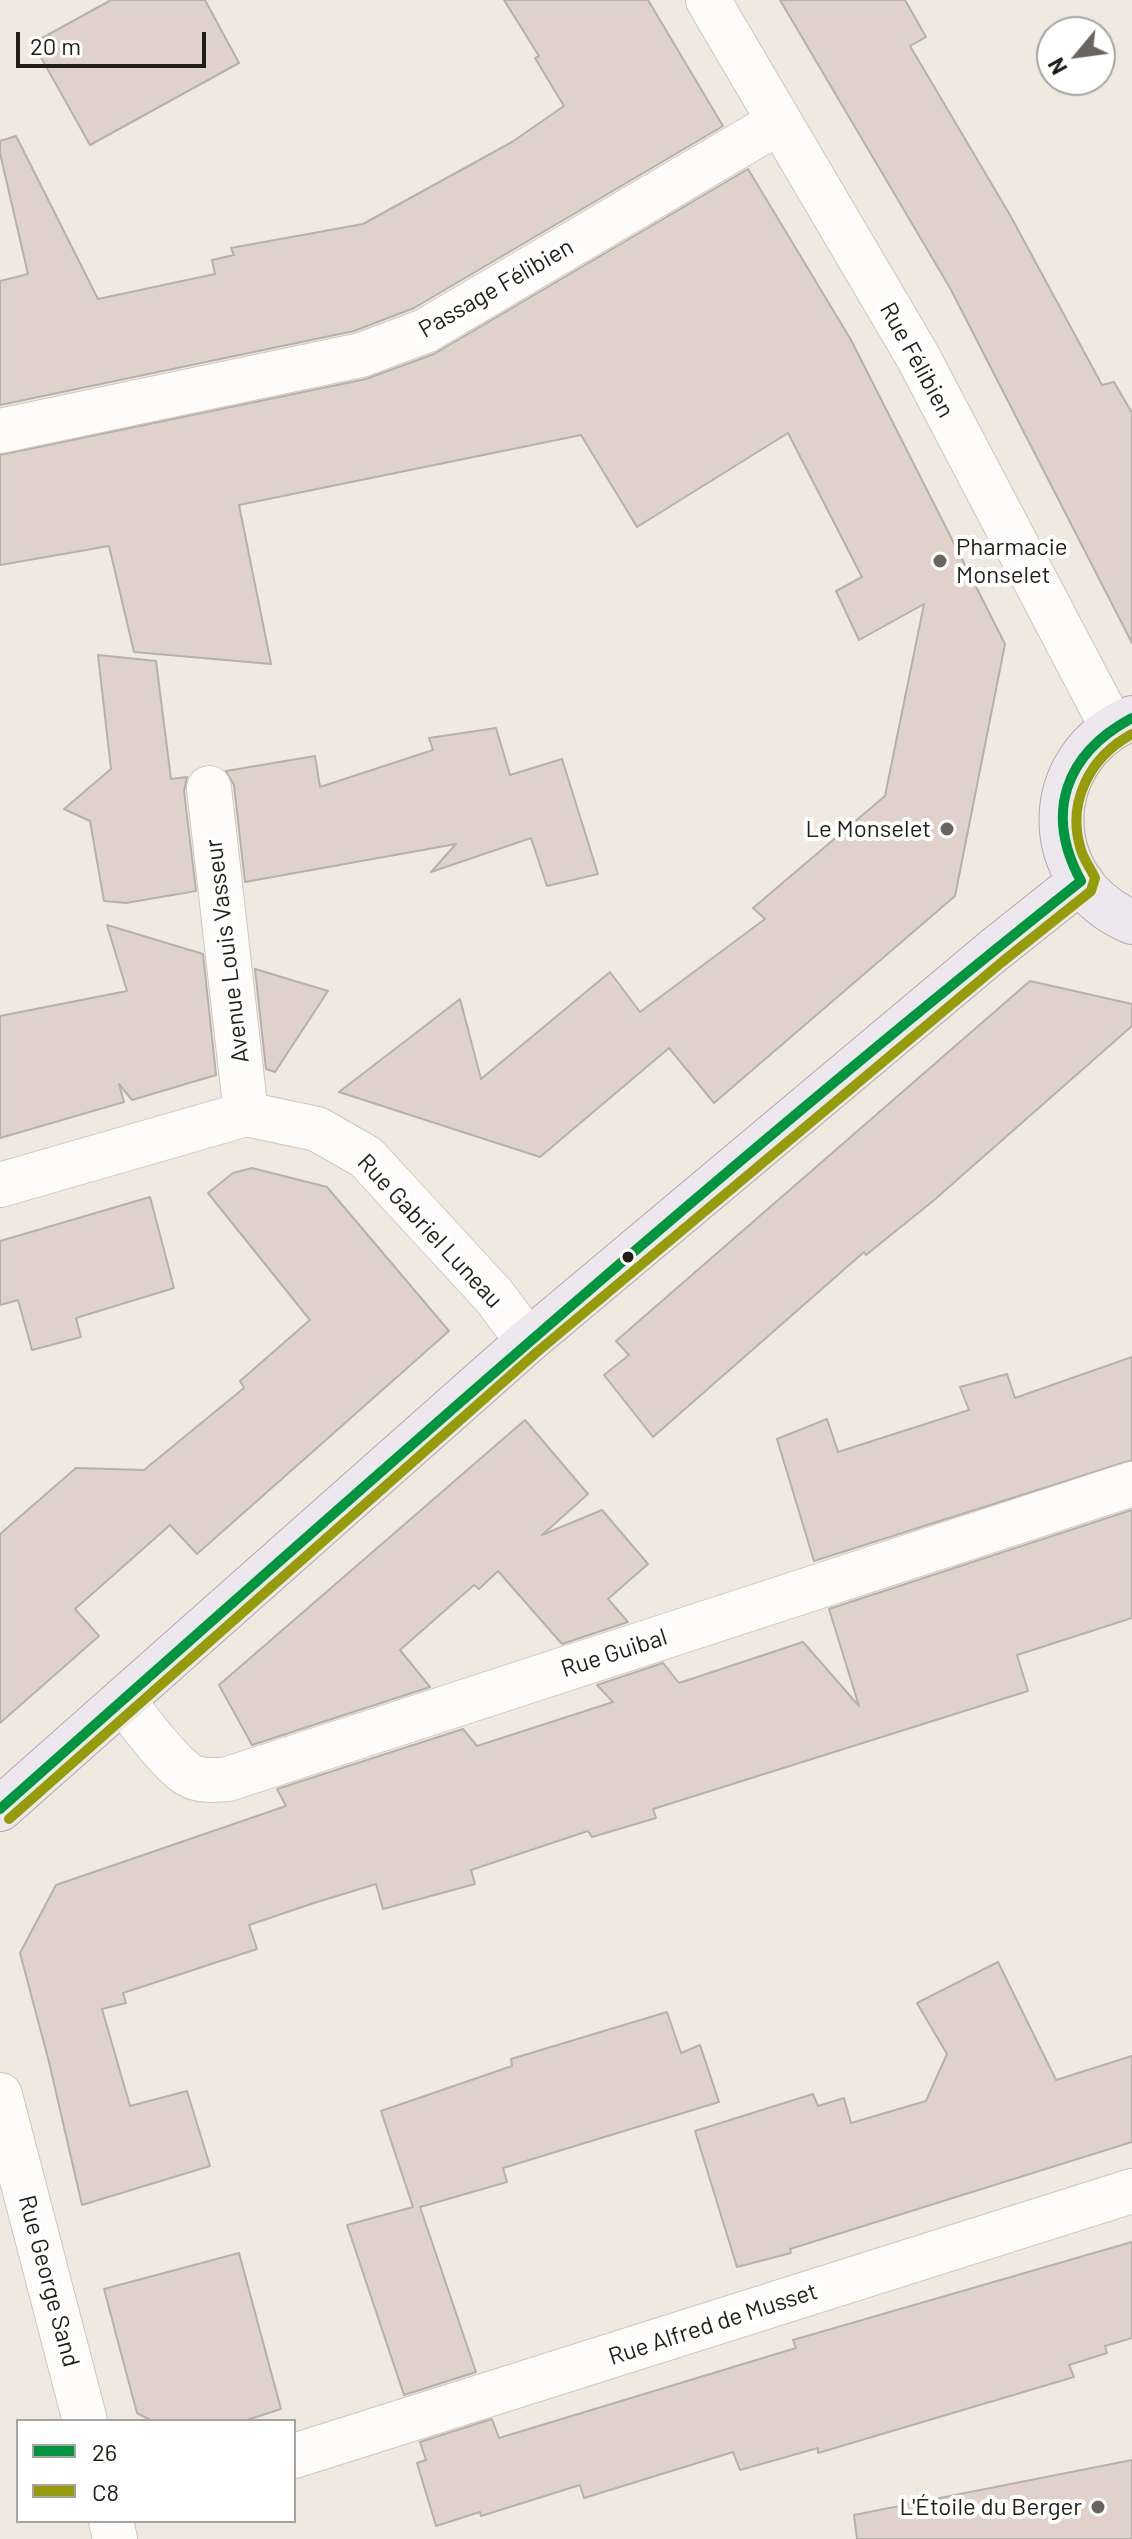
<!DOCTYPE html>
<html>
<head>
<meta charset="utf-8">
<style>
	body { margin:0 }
	#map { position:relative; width:1132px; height:2539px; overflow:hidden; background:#efe9df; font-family:Barlow,sans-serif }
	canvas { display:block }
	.legend { position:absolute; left:16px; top:2419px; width:280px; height:104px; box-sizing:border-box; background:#fff; border:2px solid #a6a5a2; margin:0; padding:10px 14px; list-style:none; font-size:24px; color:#211d17 }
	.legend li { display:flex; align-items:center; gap:16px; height:40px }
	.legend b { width:40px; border:2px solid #a6a5a2 }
	.north { position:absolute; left:1036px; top:16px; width:80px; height:80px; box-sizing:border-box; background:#fff; border:2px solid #a6a5a2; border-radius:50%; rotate:241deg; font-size:22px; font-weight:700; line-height:32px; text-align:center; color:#211d17 }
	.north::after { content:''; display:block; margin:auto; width:28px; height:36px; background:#69645d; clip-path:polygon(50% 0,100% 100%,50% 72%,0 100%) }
	.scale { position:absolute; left:16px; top:32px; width:190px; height:36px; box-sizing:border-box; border:4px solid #211d17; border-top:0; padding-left:10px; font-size:24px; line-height:28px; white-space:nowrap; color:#211d17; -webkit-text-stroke:6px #fff; paint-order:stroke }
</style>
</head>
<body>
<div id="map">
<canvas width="1132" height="2539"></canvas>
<ul class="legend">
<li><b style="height:10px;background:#009640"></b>26</li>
<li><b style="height:10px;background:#969c07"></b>C8</li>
</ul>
<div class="north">N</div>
<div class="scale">20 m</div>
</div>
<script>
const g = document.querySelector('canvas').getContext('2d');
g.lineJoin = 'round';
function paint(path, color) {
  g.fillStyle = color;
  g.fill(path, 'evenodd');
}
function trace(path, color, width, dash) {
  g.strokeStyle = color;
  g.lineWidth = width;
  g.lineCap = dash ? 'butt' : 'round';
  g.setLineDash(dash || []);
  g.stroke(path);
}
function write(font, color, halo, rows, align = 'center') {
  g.font = font + ' Barlow,sans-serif';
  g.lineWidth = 8;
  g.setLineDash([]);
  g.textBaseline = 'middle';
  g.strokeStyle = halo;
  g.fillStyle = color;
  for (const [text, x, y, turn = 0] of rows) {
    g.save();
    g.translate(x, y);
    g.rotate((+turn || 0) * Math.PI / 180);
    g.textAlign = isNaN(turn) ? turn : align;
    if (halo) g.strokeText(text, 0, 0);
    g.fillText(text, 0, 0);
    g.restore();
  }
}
const building = new Path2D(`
	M 111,0 L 205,0 L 239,63 L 90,145 L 33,43 Z
	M 504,0 L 648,0 L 723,126 L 414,308 L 354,331 L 0,405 L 0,281 L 28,274 L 0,153 L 0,141 L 16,136 L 98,299 L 215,274 L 212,260 L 234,255 L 231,248 L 363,224 L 512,142 L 564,106 L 535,58 L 539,56 Z
	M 780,0 L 905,0 L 926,37 L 910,46 L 1010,215 L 1102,385 L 1114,382 L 1132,413 L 1132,643 L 950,288 Z
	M 748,169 L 851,340 L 1005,644 L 955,896 L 714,1103 L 669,1048 L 540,1157 L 339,1092 L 460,999 L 481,1079 L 610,972 L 640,1012 L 765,919 L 753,908 L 885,796 L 924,604 L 859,640 L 836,591 L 862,577 L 788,433 L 637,527 L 581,435 L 239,505 L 271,664 L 134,652 L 109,546 L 0,565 L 0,455 L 366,379 L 434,354 Z
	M 98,655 L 156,661 L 171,779 L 187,777 L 184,791 L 196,891 L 126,903 L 104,901 L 90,821 L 64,809 L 111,769 Z
	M 496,728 L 510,775 L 562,759 L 598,874 L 547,886 L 531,838 L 431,872 L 456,844 L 245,882 L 234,785 L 226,771 L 315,756 L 320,787 L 433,750 L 429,738 Z
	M 107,925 L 203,954 L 216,1075 L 132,1100 L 119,1084 L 124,1102 L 0,1138 L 0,1016 L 127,991 Z
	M 255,969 L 328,991 L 275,1072 L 266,1069 Z
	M 1030,981 L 1132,1004 L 1132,1026 L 933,1201 L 866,1255 L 864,1252 L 653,1437 L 604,1375 L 629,1355 L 616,1341 Z
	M 252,1168 L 327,1187 L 449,1331 L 197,1554 L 170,1525 L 75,1609 L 99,1636 L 0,1723 L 0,1534 L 76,1468 L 144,1470 L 244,1388 L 240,1381 L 310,1320 L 208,1193 L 233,1173 Z
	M 150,1197 L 174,1288 L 76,1318 L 81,1337 L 32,1350 L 18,1300 L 0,1305 L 0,1241 Z
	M 1132,1357 L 1132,1460 L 814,1561 L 777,1439 L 827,1419 L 838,1452 L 969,1410 L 960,1387 L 1007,1374 L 1015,1398 Z
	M 525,1420 L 588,1494 L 542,1535 L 602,1510 L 648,1564 L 608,1599 L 628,1622 L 562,1644 L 498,1571 L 479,1589 L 474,1585 L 400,1650 L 430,1687 L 252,1745 L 219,1685 Z
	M 1132,1510 L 1132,1618 L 1017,1655 L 1028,1691 L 653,1809 L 656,1818 L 592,1837 L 588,1831 L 471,1870 L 475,1884 L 383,1909 L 376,1884 L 314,1903 L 249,1925 L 257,1949 L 123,1993 L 126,2003 L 102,2009 L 130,2106 L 187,2091 L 210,2166 L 82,2205 L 49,2062 L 20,1953 L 56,1885 L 286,1806 L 277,1789 L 463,1729 L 477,1746 L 613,1702 L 597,1685 L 663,1663 L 679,1683 L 803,1642 L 859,1706 L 829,1609 Z
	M 998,1962 L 1056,2080 L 1132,2056 L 1132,2142 L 790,2249 L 791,2253 L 737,2267 L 695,2131 L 813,2094 L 818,2106 L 844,2098 L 851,2123 L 926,2101 L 947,2054 L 917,2003 Z
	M 667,2012 L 681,2053 L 700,2045 L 719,2102 L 503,2168 L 507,2182 L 420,2207 L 476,2372 L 404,2395 L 347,2225 L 413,2207 L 381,2111 L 512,2066 L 511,2059 Z
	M 1132,2242 L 1132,2338 L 1105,2346 L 1107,2353 L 1069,2365 L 1074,2377 L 818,2453 L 818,2448 L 740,2470 L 733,2452 L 584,2498 L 580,2485 L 481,2516 L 480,2512 L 436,2526 L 417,2463 L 426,2460 L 420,2442 L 492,2419 L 499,2438 L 796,2348 L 793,2340 Z
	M 239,2253 L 281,2409 L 244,2421 L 152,2421 L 137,2413 L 104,2289 Z
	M 1132,2460 L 1132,2539 L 857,2539 L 854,2515 Z`);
paint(building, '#e0d2cb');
trace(building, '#b6b0ab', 2);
const minor = new Path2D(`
	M 708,0 L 918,357 L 1112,727
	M 0,431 L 361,355 L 425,331 L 779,122
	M 209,788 L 246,1114
	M 0,1185 L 246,1114 L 317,1129 L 366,1157 L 494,1296 L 528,1341
	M 124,1702 C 140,1722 169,1763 189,1775 C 201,1782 215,1780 228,1779 L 1132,1484
	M 0,2095 L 85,2421
	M 294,2456 L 1132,2191
	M 111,2521 L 115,2539`);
const major = new Path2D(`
	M 1132,718 C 1038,757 1038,883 1132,922
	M 0,1809 L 528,1341 L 993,951 L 1081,881`);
trace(minor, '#ccc7bf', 46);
trace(major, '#b1a7ac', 46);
trace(minor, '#fdfcfa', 44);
trace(major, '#ede8ed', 44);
trace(new Path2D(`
	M 0,1809 C 355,1494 709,1177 1081,881 C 1044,813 1065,754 1132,718`), '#009640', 10);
trace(new Path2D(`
	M 9,1819 L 537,1352 L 1002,962 L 1091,891 L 1095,878 C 1091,869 1084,860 1081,850 C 1066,802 1090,757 1132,734`), '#969c07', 10);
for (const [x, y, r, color] of [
	[940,561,8,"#69645d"],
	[947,829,8,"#69645d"],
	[628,1257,7,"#211d17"],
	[1098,2507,8,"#69645d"]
]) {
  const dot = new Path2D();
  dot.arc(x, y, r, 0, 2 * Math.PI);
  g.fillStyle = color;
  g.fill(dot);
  trace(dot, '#fff', 3);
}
write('24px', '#211d17', '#fff', [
	["Passage Félibien",496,288,-30],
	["Rue Félibien",917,360,61],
	["Avenue Louis Vasseur",227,951,-97],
	["Rue Gabriel Luneau",430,1231,47],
	["Rue Guibal",614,1653,-18],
	["Rue George Sand",49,2281,75],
	["Rue Alfred de Musset",713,2324,-18]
]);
write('24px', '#211d17', '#fff', [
	["Pharmacie",956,547,"left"],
	["Monselet",956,575,"left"],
	["Le Monselet",931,829],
	["L'Étoile du Berger",1082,2507]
], 'right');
</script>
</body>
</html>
